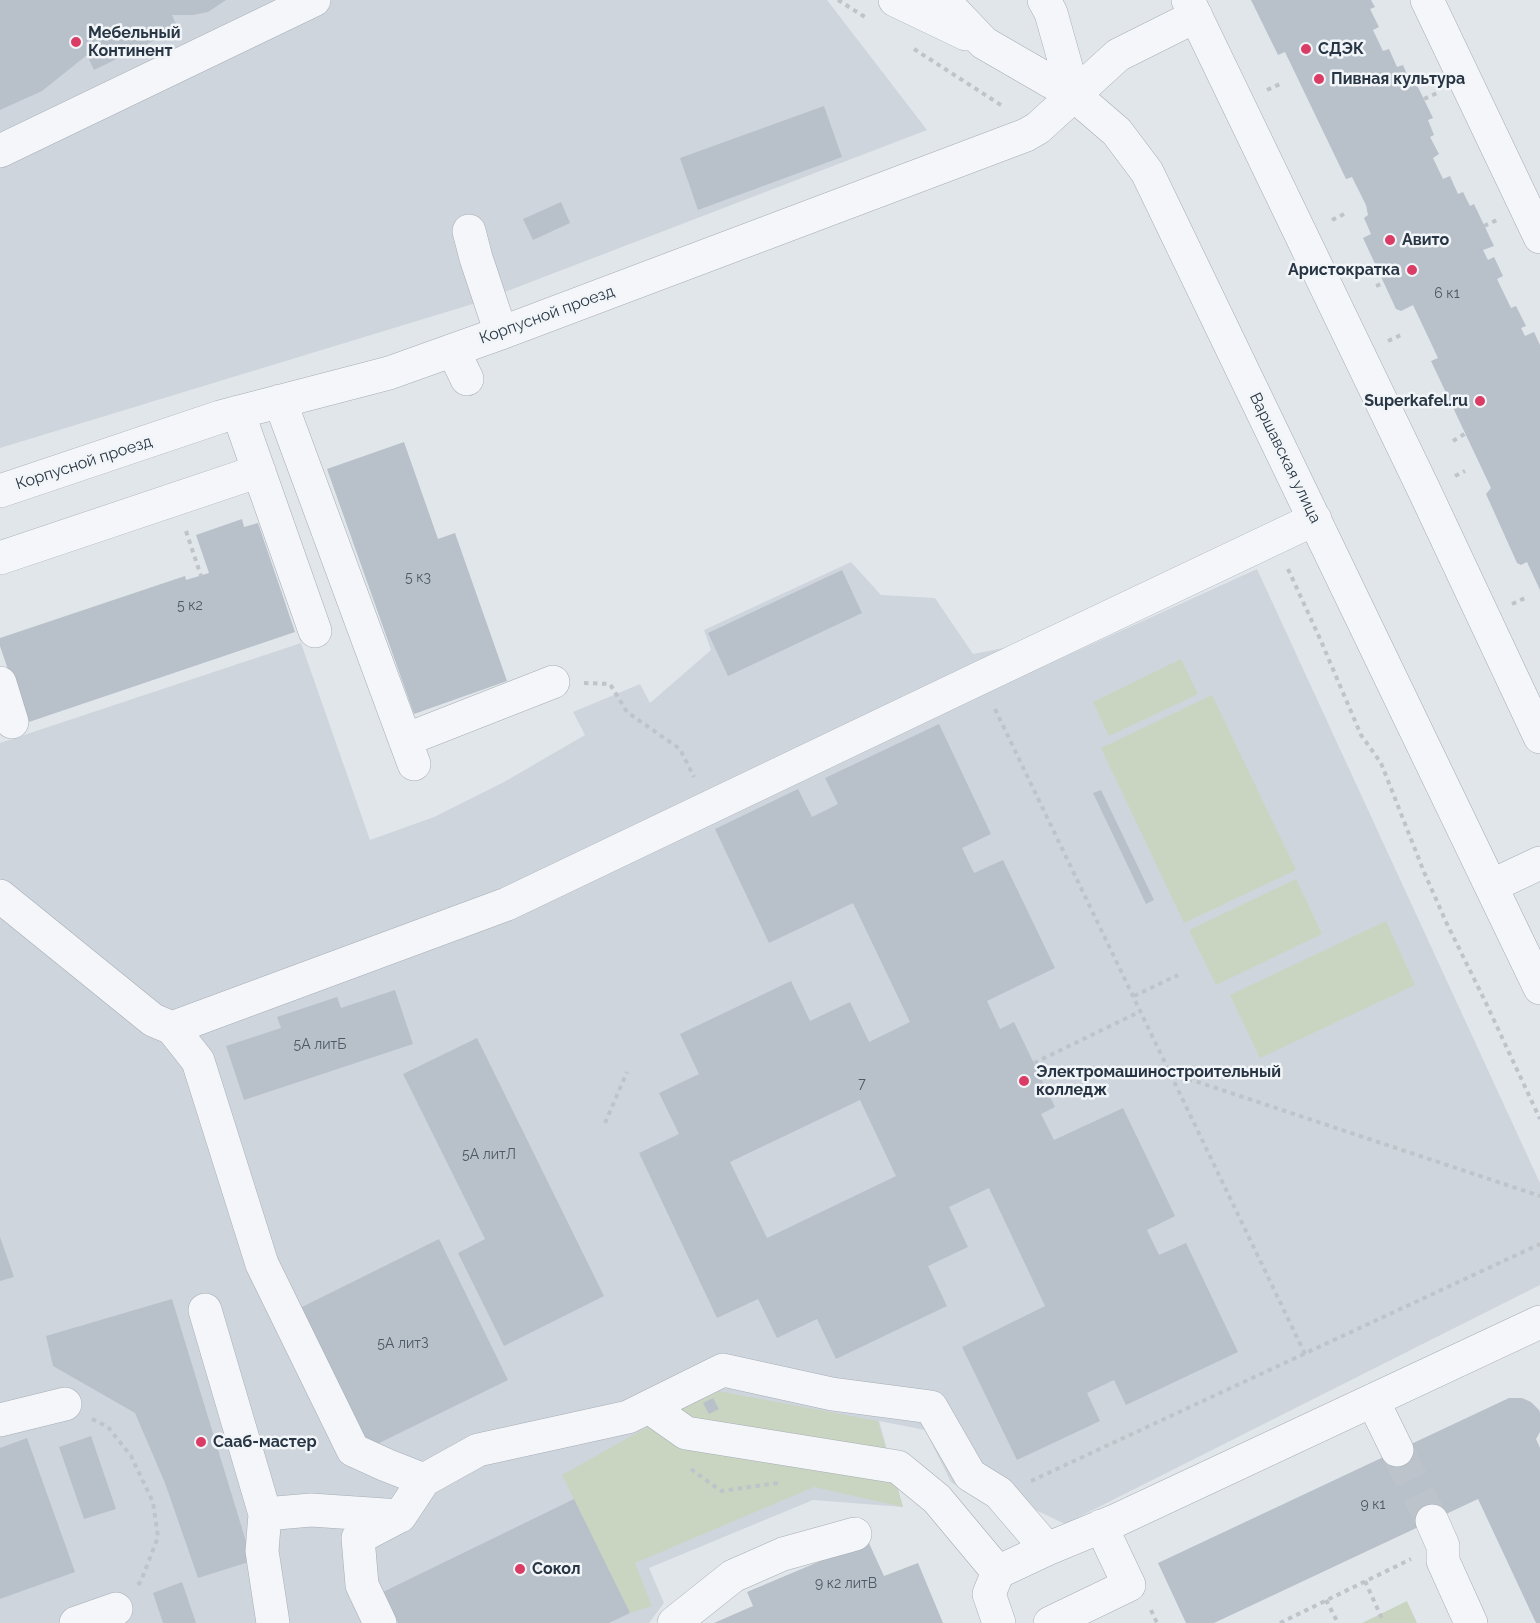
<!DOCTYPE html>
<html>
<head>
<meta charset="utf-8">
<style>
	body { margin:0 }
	canvas { display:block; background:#e1e6eb }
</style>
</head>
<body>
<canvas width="1540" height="1623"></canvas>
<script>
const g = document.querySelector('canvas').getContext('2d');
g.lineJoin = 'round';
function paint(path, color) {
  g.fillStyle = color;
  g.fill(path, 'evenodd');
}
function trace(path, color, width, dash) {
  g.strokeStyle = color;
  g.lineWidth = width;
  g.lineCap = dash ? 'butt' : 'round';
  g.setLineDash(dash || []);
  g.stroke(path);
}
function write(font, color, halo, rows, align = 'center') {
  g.font = font + ' Raleway,sans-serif';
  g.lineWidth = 5;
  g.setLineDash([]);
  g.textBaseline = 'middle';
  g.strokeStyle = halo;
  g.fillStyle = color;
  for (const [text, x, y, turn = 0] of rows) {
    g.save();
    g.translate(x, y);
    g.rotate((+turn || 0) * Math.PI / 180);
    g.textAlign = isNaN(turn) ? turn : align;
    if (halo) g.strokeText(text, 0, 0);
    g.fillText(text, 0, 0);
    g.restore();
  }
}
paint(new Path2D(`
	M 0,0 L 827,0 L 927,130 L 476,303 L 0,448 Z
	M 851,562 L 881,595 L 935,598 L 973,654 L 1029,643 L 1042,667 L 1257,569 L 1540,1183 L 1540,1285 L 1065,1524 L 1029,1507 L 983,1503 L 951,1482 L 925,1430 L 879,1421 L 903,1507 L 813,1500 L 649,1568 L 664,1603 L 649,1623 L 0,1623 L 0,743 L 301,643 L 370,840 L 434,817 L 504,782 L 585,735 L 573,712 L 640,684 L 650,703 L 711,650 L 704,630 Z`), '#cfd5dd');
paint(new Path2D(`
	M 1181,659 L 1198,694 L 1109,736 L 1093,702 Z
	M 1212,695 L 1296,870 L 1184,923 L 1101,748 Z
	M 1296,879 L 1322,934 L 1216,985 L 1189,930 Z
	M 1386,921 L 1415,985 L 1260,1058 L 1230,995 Z
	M 713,1390 L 878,1421 L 903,1507 L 814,1487 L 635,1563 L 652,1606 L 630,1613 L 562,1475 Z
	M 1407,1601 L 1417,1623 L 1362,1623 Z`), '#c9d5c1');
paint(new Path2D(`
	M 0,0 L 226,0 L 208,12 L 193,15 L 172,15 L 178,29 L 94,70 L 87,55 L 42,91 L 0,110 Z
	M 1251,0 L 1371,0 L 1375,7 L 1370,9 L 1379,27 L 1373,30 L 1383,51 L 1389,49 L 1397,67 L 1403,65 L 1409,79 L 1413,77 L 1433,118 L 1428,120 L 1434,135 L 1430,137 L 1439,154 L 1433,158 L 1443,179 L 1450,176 L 1458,194 L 1463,192 L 1470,206 L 1474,204 L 1494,246 L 1483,250 L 1488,260 L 1494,257 L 1503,276 L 1497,279 L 1511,308 L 1516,306 L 1526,326 L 1521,328 L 1525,336 L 1534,332 L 1540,345 L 1540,590 L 1527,562 L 1521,565 L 1517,563 L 1486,494 L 1491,488 L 1431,361 L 1438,358 L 1413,305 L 1401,311 L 1396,309 L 1363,238 L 1371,234 L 1364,218 L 1368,215 L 1366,205 L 1352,177 L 1346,179 L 1285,52 L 1278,55 Z
	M 824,106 L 842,157 L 698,210 L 680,158 Z
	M 561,202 L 570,223 L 533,240 L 523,219 Z
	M 404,442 L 438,539 L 455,533 L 507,681 L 414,714 L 327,469 Z
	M 242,519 L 244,527 L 258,523 L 295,632 L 26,723 L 0,646 L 0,638 L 185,576 L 186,580 L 209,573 L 196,535 Z
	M 842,570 L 862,613 L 728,676 L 708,633 Z
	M 939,724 L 991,834 L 962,848 L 974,873 L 1003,860 L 1055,968 L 987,1001 L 1000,1029 L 1014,1022 L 1055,1107 L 1041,1114 L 1054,1140 L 1123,1108 L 1175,1216 L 1147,1230 L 1159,1255 L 1186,1243 L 1238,1352 L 1126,1405 L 1114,1380 L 1087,1393 L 1100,1421 L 1017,1460 L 962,1347 L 1045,1306 L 989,1188 L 949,1207 L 968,1247 L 928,1266 L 947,1306 L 836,1359 L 817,1319 L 777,1338 L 758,1299 L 717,1318 L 639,1153 L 679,1134 L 659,1093 L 699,1074 L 680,1034 L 791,981 L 810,1021 L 850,1002 L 869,1042 L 910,1022 L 853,903 L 769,943 L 715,829 L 798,789 L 812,817 L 838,804 L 825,778 ZM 860,1100 L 896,1176 L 767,1238 L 730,1162 Z
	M 1101,790 L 1154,900 L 1146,904 L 1093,793 Z
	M 395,990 L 413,1044 L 244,1100 L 226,1046 L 281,1028 L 277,1017 L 337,997 L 341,1008 Z
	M 477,1038 L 604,1296 L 504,1346 L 458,1253 L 485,1239 L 403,1074 Z
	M 0,1237 L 14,1277 L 0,1281 Z
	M 439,1239 L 508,1380 L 367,1449 L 298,1309 Z
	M 172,1299 L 252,1561 L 198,1578 L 165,1483 L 135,1413 L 53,1366 L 46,1336 Z
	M 713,1398 L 719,1409 L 709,1414 L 703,1403 Z
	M 1509,1398 L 1522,1398 L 1531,1402 L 1539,1410 L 1540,1413 L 1540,1432 L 1536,1439 L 1540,1448 L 1540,1623 L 1536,1623 L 1478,1499 L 1214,1623 L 1186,1623 L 1158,1563 Z
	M 91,1436 L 116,1509 L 84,1519 L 59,1447 Z
	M 27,1438 L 75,1572 L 0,1599 L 0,1448 Z
	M 574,1499 L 630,1613 L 609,1623 L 398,1623 L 383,1592 Z
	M 868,1541 L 884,1576 L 918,1563 L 943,1623 L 714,1623 L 753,1606 L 747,1592 Z
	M 182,1582 L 196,1623 L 163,1623 L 153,1593 Z`), '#b8c0c9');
trace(new Path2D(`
	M 1397,1450 L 1432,1521`), '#bcc3ca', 33, [33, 16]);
const minor = new Path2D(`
	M 895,0 L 966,34
	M 943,0 L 984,43 L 1074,95 L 1117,132 L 1147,172 L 1540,988
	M 1044,0 L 1051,13 L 1074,95
	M 1188,0 L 1424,490 L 1540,737
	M 1427,0 L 1540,237
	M 0,151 L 314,0
	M 469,231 L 476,258 L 501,333
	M 453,350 L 467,379
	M 280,401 L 414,764
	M 238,412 L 315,631
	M 0,491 L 220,417 L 389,373 L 501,333 L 1026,135 L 1038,128 L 1118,55 L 1196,16
	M 0,558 L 259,471
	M 0,683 L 12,722
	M 405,740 L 553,682
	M 1491,886 L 1540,863
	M 0,896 L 153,1020 L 172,1028 L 507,904 L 980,678 L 1315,519
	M 172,1028 L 198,1061 L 262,1264 L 353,1450 L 386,1465 L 424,1480
	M 205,1310 L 265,1514 L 311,1510 L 400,1516
	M 1373,1401 L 1397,1450
	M 649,1407 L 686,1433 L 898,1467 L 937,1499 L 998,1572
	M 0,1420 L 65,1404
	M 265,1514 L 262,1551 L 273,1623
	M 1432,1521 L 1443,1546 L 1443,1561 L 1471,1623
	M 76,1623 L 116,1609
	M 380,1623 L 362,1585 L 358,1538 L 400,1516 L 424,1480 L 478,1450 L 628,1417 L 723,1370 L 832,1394 L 931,1407 L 970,1475 L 999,1493 L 1047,1549
	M 674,1623 L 733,1576 L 783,1554 L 855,1534
	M 999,1623 L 989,1594 L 998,1572 L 1047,1549 L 1117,1520 L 1540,1322
	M 1050,1623 L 1129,1585 L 1101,1526`);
trace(minor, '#a6adb6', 34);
trace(new Path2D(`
	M 838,0 L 865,17
	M 914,49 L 1004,107
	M 1267,90 L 1280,84
	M 1424,99 L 1437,93
	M 1332,220 L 1344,214
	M 1484,226 L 1497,220
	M 1376,286 L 1384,283
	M 1388,341 L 1401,335
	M 1453,441 L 1466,433
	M 1455,476 L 1465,471
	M 186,531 L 201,576
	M 1288,569 L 1321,641 L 1361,735 L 1381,763 L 1424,872 L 1447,924 L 1486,1003 L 1540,1119
	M 1512,604 L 1525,598
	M 584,683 L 610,684 L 627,712 L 680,749 L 694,777
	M 995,709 L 1305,1354
	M 1134,996 L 1178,975
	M 1034,1063 L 1141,1011
	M 1171,1073 L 1540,1196
	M 605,1123 L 627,1072
	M 92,1419 L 108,1427 L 131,1456 L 153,1502 L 158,1537 L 141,1581 L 138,1585
	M 691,1469 L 721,1491 L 778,1483
	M 1031,1481 L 1540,1244
	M 1365,1581 L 1383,1621
	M 1326,1600 L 1338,1623
	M 1151,1610 L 1157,1623
	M 1280,1623 L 1411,1559`), '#bfc4ca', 4, [4.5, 4.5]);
trace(minor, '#f4f6f9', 33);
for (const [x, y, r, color] of [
	[76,42,6,"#da3c66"],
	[1306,49,6,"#da3c66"],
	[1319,79,6,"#da3c66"],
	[1390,240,6,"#da3c66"],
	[1412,270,6,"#da3c66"],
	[1480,401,6,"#da3c66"],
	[1024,1081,6,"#da3c66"],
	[201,1442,6,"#da3c66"],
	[520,1569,6,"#da3c66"]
]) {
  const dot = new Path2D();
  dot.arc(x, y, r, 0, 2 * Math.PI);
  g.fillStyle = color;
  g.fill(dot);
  trace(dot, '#f1f5f8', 2);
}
write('14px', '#4c5865', null, [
	["6 к1",1447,294],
	["5 к3",418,578],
	["5 к2",190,606],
	["5А литБ",320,1045],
	["7",862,1084],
	["5А литЛ",489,1155],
	["5А литЗ",403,1344],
	["9 к1",1373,1505],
	["9 к2 литВ",846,1584]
]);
write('bold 16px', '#283544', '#f1f5f8', [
	["Мебельный",88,33],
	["Континент",88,51],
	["СДЭК",1318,49],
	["Пивная культура",1331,79],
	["Авито",1402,240],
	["Аристократка",1400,270,"right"],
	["Superkafel.ru",1468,401,"right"],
	["Электромашиностроительный",1036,1072],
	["колледж",1036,1090],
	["Сааб-мастер",213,1442],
	["Сокол",532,1569]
], 'left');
write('16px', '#283544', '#f1f5f8', [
	["Корпусной проезд",547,315,-20],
	["Варшавская улица",1285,458,64],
	["Корпусной проезд",84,463,-18]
]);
</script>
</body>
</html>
